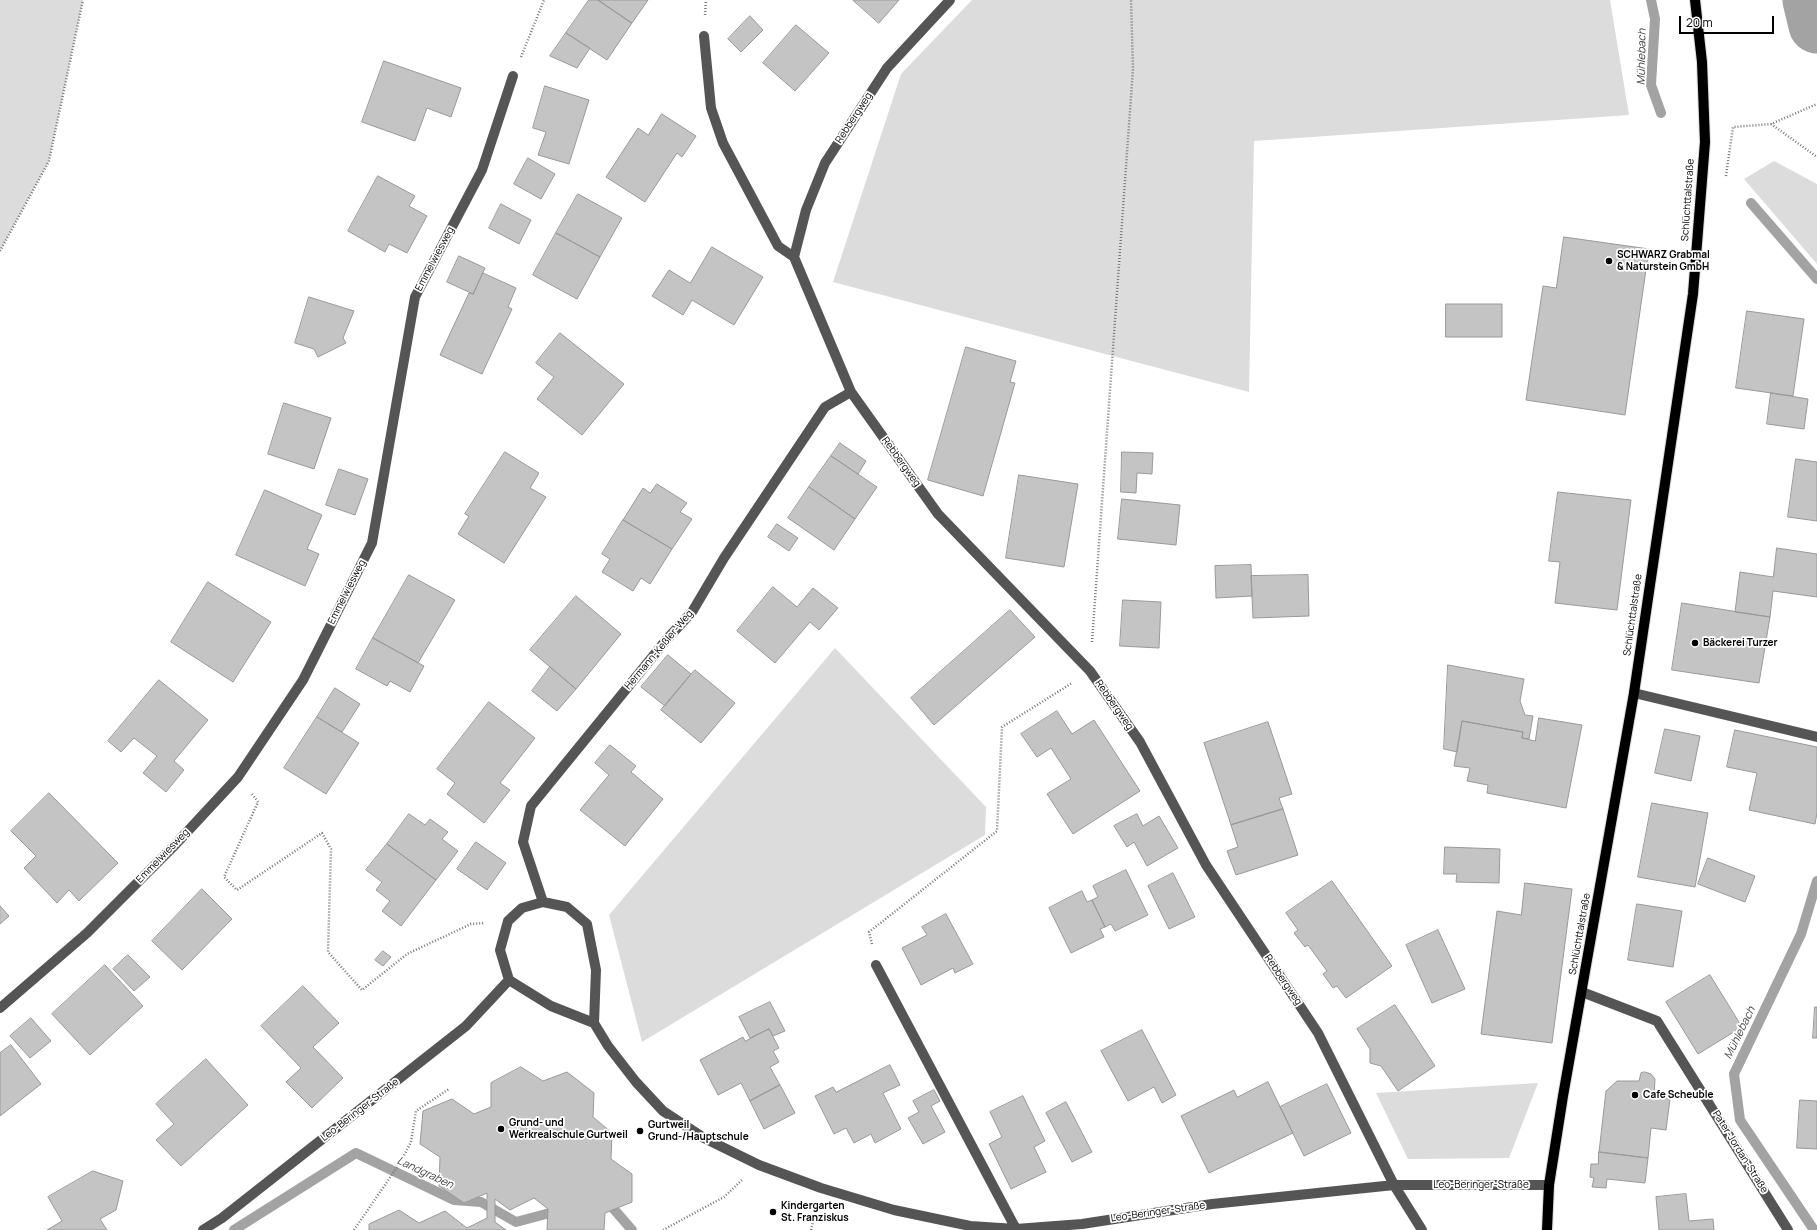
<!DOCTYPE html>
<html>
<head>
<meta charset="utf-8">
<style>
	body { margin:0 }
	#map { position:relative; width:1817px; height:1230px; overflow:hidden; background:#fff; font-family:Manrope,sans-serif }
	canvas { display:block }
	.scale { position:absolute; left:1679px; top:16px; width:95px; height:18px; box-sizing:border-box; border:2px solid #000; border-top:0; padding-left:5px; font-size:12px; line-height:14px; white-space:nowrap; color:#000; -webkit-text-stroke:3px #fff; paint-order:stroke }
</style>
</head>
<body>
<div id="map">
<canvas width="1817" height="1230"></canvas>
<div class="scale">20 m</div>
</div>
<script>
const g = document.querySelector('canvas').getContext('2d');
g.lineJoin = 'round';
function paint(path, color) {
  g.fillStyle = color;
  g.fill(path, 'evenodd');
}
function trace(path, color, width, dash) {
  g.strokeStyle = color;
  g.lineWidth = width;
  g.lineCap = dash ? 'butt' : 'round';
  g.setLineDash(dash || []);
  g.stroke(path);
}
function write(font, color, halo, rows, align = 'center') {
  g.font = font + ' Manrope,sans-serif';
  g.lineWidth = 3.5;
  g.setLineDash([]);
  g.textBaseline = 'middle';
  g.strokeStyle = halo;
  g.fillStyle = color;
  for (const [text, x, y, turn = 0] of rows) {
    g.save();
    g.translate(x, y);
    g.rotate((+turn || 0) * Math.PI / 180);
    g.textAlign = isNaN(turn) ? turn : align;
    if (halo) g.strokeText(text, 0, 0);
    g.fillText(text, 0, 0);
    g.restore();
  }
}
paint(new Path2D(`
	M 0,0 L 83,0 L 49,161 L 0,251 Z
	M 972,0 L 1610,0 L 1629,115 L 1254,141 L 1249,392 L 833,282 L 901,74 Z
	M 1774,161 L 1817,184 L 1817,264 L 1744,179 Z
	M 835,648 L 986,807 L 985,835 L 642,1042 L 609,915 Z
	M 1538,1083 L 1509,1158 L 1408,1159 L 1376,1093 Z`), '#dcdcdc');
trace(new Path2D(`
	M 1651,0 L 1655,19 L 1651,85 L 1661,113
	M 1751,203 L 1817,279
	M 605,1199 L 632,1230
	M 234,1230 L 356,1153 L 454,1200 L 481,1202 L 516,1222 L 561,1210
	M 1814,1230 L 1740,1120 L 1734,1074 L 1801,934 L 1817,881`), '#a3a3a3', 10);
trace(new Path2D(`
	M 1811,0 L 1817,25`), '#a3a3a3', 57);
const building = new Path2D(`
	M 589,0 L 598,0 L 632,23 L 607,60 L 566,33 Z
	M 598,0 L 648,0 L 632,23 Z
	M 853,0 L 899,0 L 879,23 Z
	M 750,16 L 763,30 L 741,52 L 728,39 Z
	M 796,25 L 829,53 L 795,91 L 763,63 Z
	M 566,33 L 590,48 L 577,68 L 550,56 Z
	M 384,61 L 461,88 L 451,117 L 427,108 L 415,141 L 362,122 Z
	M 545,86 L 589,100 L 569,164 L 538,155 L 546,132 L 533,128 Z
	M 662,114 L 696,136 L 682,157 L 677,153 L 645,202 L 606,177 L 638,128 L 648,135 Z
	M 528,158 L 555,174 L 541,199 L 514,184 Z
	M 378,176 L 415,196 L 409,206 L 427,216 L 407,253 L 389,244 L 385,252 L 348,231 Z
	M 578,194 L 622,218 L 600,257 L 556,233 Z
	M 501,204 L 531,220 L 519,244 L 489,228 Z
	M 556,233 L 600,257 L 577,299 L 533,275 Z
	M 1564,237 L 1649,249 L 1625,415 L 1526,400 L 1543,286 L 1556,288 Z
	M 712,247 L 763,277 L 734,325 L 692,300 L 683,315 L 652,296 L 669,270 L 690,283 Z
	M 459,256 L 485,268 L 473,294 L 447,282 Z
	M 483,273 L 516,288 L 508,307 L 512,309 L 482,374 L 440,355 L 469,293 L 473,294 Z
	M 309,297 L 354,311 L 343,338 L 346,343 L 318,357 L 314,349 L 295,343 Z
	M 1446,304 L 1502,304 L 1502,337 L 1446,337 Z
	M 1747,311 L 1804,319 L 1793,396 L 1736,388 Z
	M 560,333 L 624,384 L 582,435 L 537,399 L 554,377 L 536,363 Z
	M 966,347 L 1016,361 L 1010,382 L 1015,383 L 983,496 L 928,480 Z
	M 1771,393 L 1808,399 L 1804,429 L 1767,424 Z
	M 284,403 L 331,418 L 314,469 L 268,454 Z
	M 840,443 L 866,461 L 858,474 L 831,456 Z
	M 505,452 L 539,473 L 530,488 L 546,497 L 504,563 L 458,534 L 469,516 L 465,514 Z
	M 1122,452 L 1153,453 L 1152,474 L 1137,473 L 1136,493 L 1121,492 Z
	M 831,456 L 877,487 L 855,519 L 809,487 Z
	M 1796,459 L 1817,462 L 1817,521 L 1788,517 Z
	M 339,469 L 368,479 L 355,515 L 326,505 Z
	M 1019,475 L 1078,484 L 1064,567 L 1006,558 Z
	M 657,484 L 687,503 L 680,512 L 692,519 L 672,549 L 623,520 L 643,488 L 650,493 Z
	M 809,487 L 855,519 L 834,550 L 788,518 Z
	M 265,490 L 322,515 L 307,549 L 319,554 L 305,586 L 236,555 Z
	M 1558,492 L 1631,500 L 1617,610 L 1555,603 L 1560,562 L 1549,561 Z
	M 1122,499 L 1180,505 L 1176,545 L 1118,539 Z
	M 623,520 L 672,549 L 650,584 L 641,578 L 633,591 L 602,572 L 610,559 L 602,554 Z
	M 777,524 L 798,538 L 789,551 L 768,537 Z
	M 1777,548 L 1817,554 L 1817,597 L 1773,591 L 1770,617 L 1735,612 L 1740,572 L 1773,577 Z
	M 1251,565 L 1252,596 L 1216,598 L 1215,566 Z
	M 409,575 L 455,600 L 418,663 L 373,638 Z
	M 1308,575 L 1309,616 L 1253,618 L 1251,576 Z
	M 208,582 L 271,622 L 233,682 L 171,642 Z
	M 773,587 L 797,607 L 813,588 L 838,608 L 819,630 L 810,622 L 775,663 L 737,631 Z
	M 576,596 L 621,634 L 576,689 L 530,650 Z
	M 1123,600 L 1161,602 L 1159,648 L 1120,646 Z
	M 1682,603 L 1770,617 L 1759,683 L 1672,670 Z
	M 1010,610 L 1035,637 L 934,725 L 911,698 Z
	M 373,638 L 424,666 L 410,692 L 390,681 L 387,686 L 356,669 Z
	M 668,655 L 691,674 L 665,706 L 641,687 Z
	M 1448,665 L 1524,679 L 1520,701 L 1525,715 L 1533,716 L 1529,739 L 1522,738 L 1523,732 L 1462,721 L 1457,752 L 1444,749 Z
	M 550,667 L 576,689 L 557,711 L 532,691 Z
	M 695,670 L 735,703 L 701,743 L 661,710 Z
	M 159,680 L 208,720 L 174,761 L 184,770 L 166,792 L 143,773 L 157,756 L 134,738 L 121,752 L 108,741 Z
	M 335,688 L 360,704 L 342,732 L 317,717 Z
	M 489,702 L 535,738 L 500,783 L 510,790 L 484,823 L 447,794 L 455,783 L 437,769 Z
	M 1057,711 L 1072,734 L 1094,720 L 1140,791 L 1073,834 L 1047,794 L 1071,779 L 1051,748 L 1037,757 L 1021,734 Z
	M 317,717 L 359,743 L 326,794 L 284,768 Z
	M 1539,718 L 1582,725 L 1566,808 L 1487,793 L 1488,785 L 1467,781 L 1470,768 L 1454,766 L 1462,721 L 1523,732 L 1522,738 L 1535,741 Z
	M 1268,722 L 1292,794 L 1279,798 L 1283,809 L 1231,825 L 1204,743 Z
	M 1665,729 L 1700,736 L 1691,781 L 1655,773 Z
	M 1735,730 L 1817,747 L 1817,813 L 1815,824 L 1749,810 L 1757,773 L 1727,767 Z
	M 610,745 L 636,766 L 631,772 L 663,799 L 625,846 L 580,810 L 609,775 L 595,763 Z
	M 49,793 L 118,863 L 79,901 L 69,890 L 57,903 L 24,868 L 36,856 L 11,831 Z
	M 1652,803 L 1708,813 L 1695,887 L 1638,877 Z
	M 1283,809 L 1298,855 L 1236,875 L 1227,851 L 1238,847 L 1231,825 Z
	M 409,814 L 425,825 L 430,819 L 448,832 L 442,839 L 458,851 L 436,880 L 387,844 Z
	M 1137,814 L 1143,826 L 1159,816 L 1178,848 L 1147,866 L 1134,842 L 1127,847 L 1114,826 Z
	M 476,842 L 506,863 L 487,890 L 457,869 Z
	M 387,844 L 436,880 L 401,926 L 382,911 L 390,901 L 376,890 L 382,882 L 366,870 Z
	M 1445,847 L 1500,849 L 1499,883 L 1456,882 L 1457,874 L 1444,874 Z
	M 1708,858 L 1755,876 L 1745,902 L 1698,884 Z
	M 1126,870 L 1148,915 L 1115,931 L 1111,924 L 1105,927 L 1092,900 L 1098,897 L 1093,886 Z
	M 1173,873 L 1195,917 L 1169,929 L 1148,886 Z
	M 1332,881 L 1392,966 L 1346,998 L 1337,986 L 1333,988 L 1323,974 L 1327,971 L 1308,945 L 1305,947 L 1294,933 L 1298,930 L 1286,913 Z
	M 1525,883 L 1572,889 L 1552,1043 L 1481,1034 L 1497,911 L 1521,915 Z
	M 202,889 L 232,919 L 182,970 L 152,941 Z
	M 1082,891 L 1087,902 L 1092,900 L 1105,927 L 1100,929 L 1104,937 L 1071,953 L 1049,908 Z
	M 1637,904 L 1682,911 L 1673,967 L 1628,960 Z
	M 0,906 L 9,916 L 0,924 Z
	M 946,914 L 973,964 L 955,973 L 953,968 L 921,985 L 902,948 L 927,935 L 922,927 Z
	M 1438,930 L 1465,989 L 1432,1003 L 1406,945 Z
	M 383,951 L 391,957 L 383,966 L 375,960 Z
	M 128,955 L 150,977 L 134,991 L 113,969 Z
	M 105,965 L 143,1006 L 90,1055 L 52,1014 Z
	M 1710,975 L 1742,1027 L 1698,1054 L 1666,1002 Z
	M 303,986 L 339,1023 L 313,1047 L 343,1078 L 312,1108 L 286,1082 L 301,1068 L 261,1026 Z
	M 770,1002 L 785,1031 L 773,1036 L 769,1029 L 750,1038 L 739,1017 Z
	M 1395,1005 L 1435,1066 L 1398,1091 L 1381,1066 L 1370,1063 L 1370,1049 L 1357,1029 Z
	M 1815,1007 L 1817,1007 L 1817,1038 L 1813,1038 Z
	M 31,1018 L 51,1041 L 30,1058 L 10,1036 Z
	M 769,1029 L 779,1048 L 773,1051 L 779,1062 L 770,1067 L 780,1085 L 750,1101 L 741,1083 L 718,1095 L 700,1060 L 743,1037 L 745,1041 Z
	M 1142,1030 L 1176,1095 L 1162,1103 L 1154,1087 L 1128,1101 L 1101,1051 Z
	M 11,1045 L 41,1084 L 0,1116 L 0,1053 Z
	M 206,1059 L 248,1105 L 181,1166 L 156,1140 L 174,1124 L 156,1104 Z
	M 890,1065 L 900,1085 L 883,1093 L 901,1129 L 875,1143 L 871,1134 L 854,1143 L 846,1128 L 834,1134 L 815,1096 L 833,1087 L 836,1092 Z
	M 521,1067 L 543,1081 L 567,1072 L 594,1093 L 593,1117 L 612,1133 L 611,1159 L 632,1174 L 632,1202 L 605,1213 L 604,1230 L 547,1230 L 548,1209 L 534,1198 L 510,1210 L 495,1199 L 495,1222 L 506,1230 L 369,1230 L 369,1224 L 399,1210 L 419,1223 L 445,1211 L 467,1228 L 487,1218 L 487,1193 L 464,1203 L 439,1186 L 440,1157 L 420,1144 L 423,1111 L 452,1099 L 474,1114 L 491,1107 L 491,1083 Z
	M 1645,1072 L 1651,1074 L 1655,1079 L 1654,1097 L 1670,1099 L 1666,1130 L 1651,1128 L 1648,1158 L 1599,1152 L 1606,1091 L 1617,1081 L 1639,1081 L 1641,1073 Z
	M 1268,1082 L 1293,1133 L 1209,1173 L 1181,1116 L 1234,1090 L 1237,1097 Z
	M 1327,1084 L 1351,1133 L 1304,1156 L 1280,1107 Z
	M 780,1085 L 795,1113 L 764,1129 L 750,1101 Z
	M 934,1090 L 940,1101 L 931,1106 L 945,1132 L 923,1144 L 908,1118 L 919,1112 L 913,1101 Z
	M 1023,1096 L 1045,1141 L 1034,1147 L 1046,1172 L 1011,1189 L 989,1144 L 1002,1137 L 990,1112 Z
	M 1800,1100 L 1817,1101 L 1817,1149 L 1797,1148 Z
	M 1066,1102 L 1092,1152 L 1072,1162 L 1046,1113 Z
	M 1599,1152 L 1648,1158 L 1645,1183 L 1607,1179 L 1606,1188 L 1592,1187 L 1594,1178 L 1590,1177 L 1591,1164 L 1598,1164 Z
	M 93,1171 L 123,1181 L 116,1210 L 100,1219 L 107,1230 L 47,1230 L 62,1221 L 48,1197 Z
	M 1686,1194 L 1689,1221 L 1713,1219 L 1714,1230 L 1659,1230 L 1656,1197 Z`);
paint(building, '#c4c4c4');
trace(building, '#999', 1);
const major = new Path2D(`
	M 1547,1230 L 1549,1185 L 1563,1096 L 1634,693 L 1693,294 L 1705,142 L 1702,62 L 1695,0`);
trace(major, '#dbdbdb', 12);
trace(new Path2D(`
	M 705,15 L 706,0
	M 521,57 L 544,0
	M 1771,124 L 1817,157
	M 1726,176 L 1733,127 L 1771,124 L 1817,104
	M 0,251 L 49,161 L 83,0
	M 1092,642 L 1133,69 L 1131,0
	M 252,794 L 258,802 L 224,877 L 237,890 L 322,833 L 331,849 L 328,952 L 362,990 L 407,954 L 471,924 L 485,923
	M 872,944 L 869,932 L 997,831 L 1002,727 L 1072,683
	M 354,1230 L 400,1163 L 411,1142 L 416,1111 L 449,1089
	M 663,1230 L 724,1197 L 742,1180
	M 811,1230 L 816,1209`), '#777', 2.5, [1, 2]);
trace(new Path2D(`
	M 950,0 L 887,68 L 825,163 L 806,210 L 794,257 L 851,392 L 938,514 L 1090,671 L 1140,742 L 1206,865 L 1318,1033 L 1394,1185 L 1422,1230
	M 704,36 L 711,108 L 723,143 L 778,246 L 794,257
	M 1634,693 L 1817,737
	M 543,902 L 523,842 L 531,806 L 667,639 L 692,612 L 724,558 L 825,407 L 851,392
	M 876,965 L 1016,1229
	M 1582,992 L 1657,1021 L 1788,1230
	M 0,1008 L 87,933 L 173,847 L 238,777 L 303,680 L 372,543 L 415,297 L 482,170 L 513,76
	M 594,1023 L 551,1006 L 509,980 L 500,950 L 508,921 L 522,908 L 543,902 L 567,907 L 587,924 L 596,970 L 594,1023 L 608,1046 L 636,1082 L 663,1111 L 704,1138 L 759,1165 L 821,1188 L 894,1210 L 970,1226 L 1016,1229 L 1082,1224 L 1212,1204 L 1394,1185 L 1549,1185
	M 203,1230 L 222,1218 L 466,1026 L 509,980`), '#555', 10);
trace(major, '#000', 10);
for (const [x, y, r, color] of [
	[1609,261,4,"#000"],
	[1695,643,4,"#000"],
	[1635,1095,4,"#000"],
	[501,1129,4,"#000"],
	[640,1131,4,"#000"],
	[773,1212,4,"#000"]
]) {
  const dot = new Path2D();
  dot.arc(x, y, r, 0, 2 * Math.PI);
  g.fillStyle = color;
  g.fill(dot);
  trace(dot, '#fff', 1.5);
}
write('10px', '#000', '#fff', [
	["Rebbergweg",854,118,-57],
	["Schlüchttalstraße",1688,200,-86],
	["Emmelwiesweg",435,259,-62],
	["Rebbergweg",901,462,54],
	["Emmelwiesweg",347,592,-63],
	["Schlüchttalstraße",1633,615,-82],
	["Hermann-Keßler-Weg",659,650,-50],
	["Rebbergweg",1114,705,55],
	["Emmelwiesweg",163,856,-46],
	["Schlüchttalstraße",1580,934,-80],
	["Rebbergweg",1283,980,56],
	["Leo-Beringer-Straße",360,1110,-38],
	["Pater-Jordan-Straße",1740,1152,58],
	["Leo-Beringer-Straße",1481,1185],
	["Leo-Beringer-Straße",1158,1212,-8]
]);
write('bold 10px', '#000', '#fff', [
	["SCHWARZ Grabmal",1617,255],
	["& Naturstein GmbH",1617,267],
	["Bäckerei Turzer",1703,643],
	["Cafe Scheuble",1643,1095],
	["Grund- und",509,1123],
	["Werkrealschule Gurtweil",509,1135],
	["Gurtweil",648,1125],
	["Grund-/Hauptschule",648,1137],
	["Kindergarten",781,1206],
	["St. Franziskus",781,1218]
], 'left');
write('italic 11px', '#444', '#fff', [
	["Mühlebach",1642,57,-89],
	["Mühlebach",1740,1033,-64],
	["Landgraben",425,1173,25]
]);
</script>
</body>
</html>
